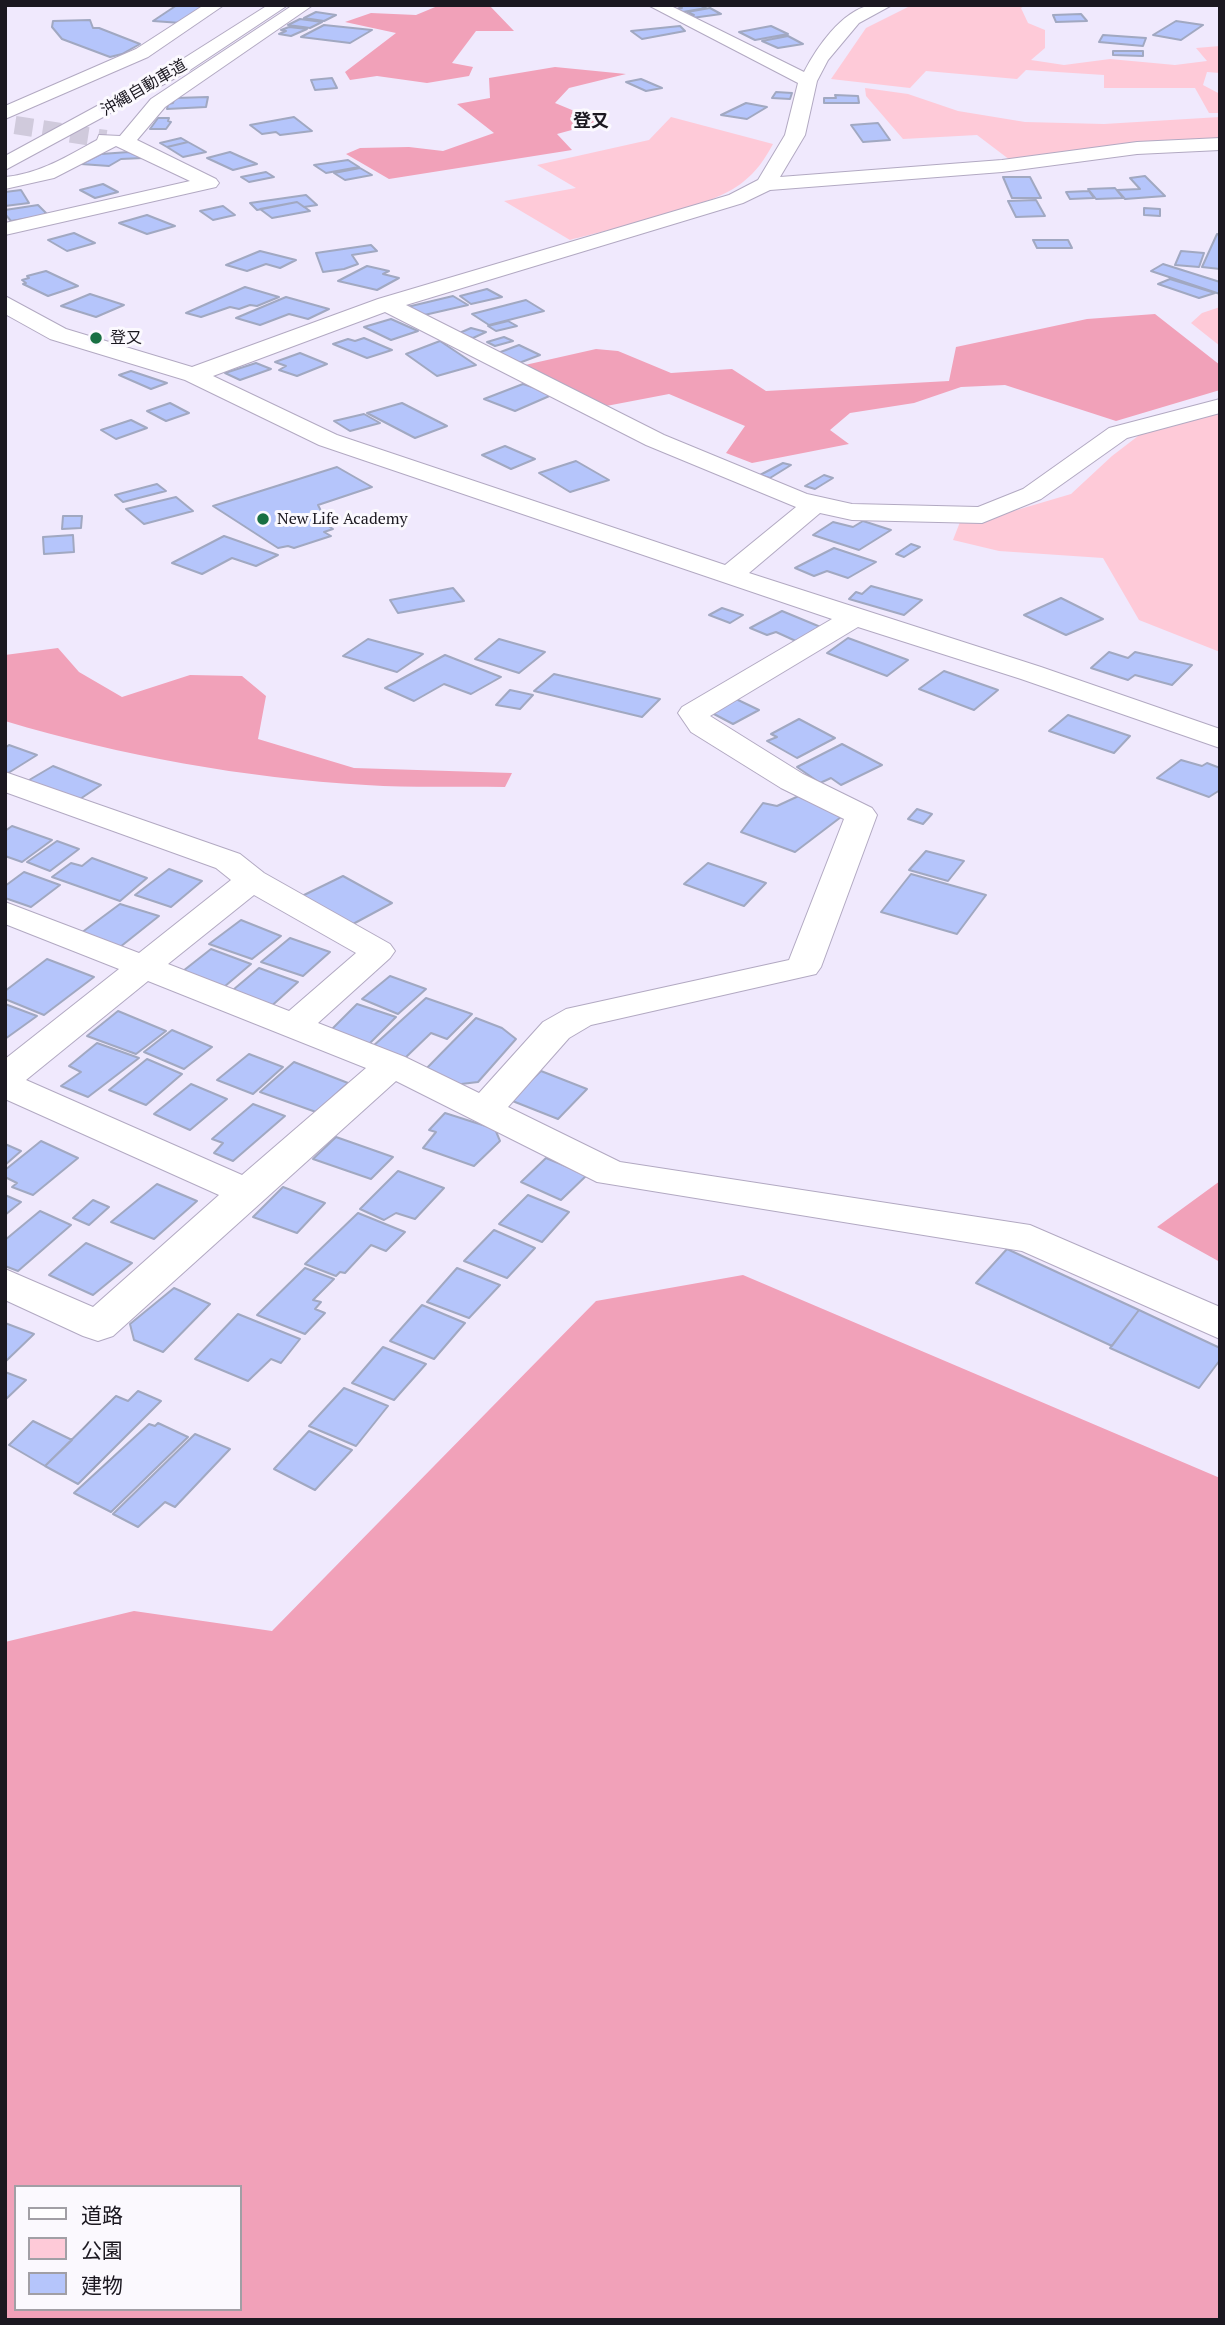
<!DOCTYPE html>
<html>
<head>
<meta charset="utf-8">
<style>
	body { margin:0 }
	#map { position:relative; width:1225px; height:2325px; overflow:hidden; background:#f0e9fd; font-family:"PT Serif","Noto Sans JP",serif }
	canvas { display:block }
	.frame { position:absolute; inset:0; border:7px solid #1b1820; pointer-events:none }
	.legend { position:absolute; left:14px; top:2185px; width:228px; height:126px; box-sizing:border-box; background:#fbf9fe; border:2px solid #a19fa5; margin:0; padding:9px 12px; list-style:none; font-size:21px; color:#1b1820 }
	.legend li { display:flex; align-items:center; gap:14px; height:35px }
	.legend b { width:35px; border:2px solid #a19fa5 }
</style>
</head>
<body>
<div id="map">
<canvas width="1225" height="2325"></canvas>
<div class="frame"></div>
<ul class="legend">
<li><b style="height:9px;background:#fff"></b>道路</li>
<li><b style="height:19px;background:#fecad8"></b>公園</li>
<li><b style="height:19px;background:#b5c5fb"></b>建物</li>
</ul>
</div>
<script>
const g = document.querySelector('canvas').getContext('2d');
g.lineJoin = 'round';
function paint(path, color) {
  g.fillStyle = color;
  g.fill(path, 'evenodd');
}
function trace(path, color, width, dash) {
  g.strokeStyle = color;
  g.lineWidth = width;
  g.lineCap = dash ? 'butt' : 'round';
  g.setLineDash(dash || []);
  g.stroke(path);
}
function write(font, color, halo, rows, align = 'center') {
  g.font = font + ' "PT Serif","Noto Sans JP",serif';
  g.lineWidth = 6;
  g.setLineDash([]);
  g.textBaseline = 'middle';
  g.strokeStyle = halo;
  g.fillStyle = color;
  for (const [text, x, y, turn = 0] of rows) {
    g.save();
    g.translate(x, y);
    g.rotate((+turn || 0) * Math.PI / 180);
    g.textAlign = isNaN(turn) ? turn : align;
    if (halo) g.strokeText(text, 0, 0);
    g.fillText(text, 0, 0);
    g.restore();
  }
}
paint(new Path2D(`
	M 912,5 L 1026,5 L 1021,8 L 1028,23 L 1045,30 L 1045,48 L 1031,60 L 1064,65 L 1110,59 L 1175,65 L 1207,61 L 1196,48 L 1220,46 L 1220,73 L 1207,72 L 1203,85 L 1220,94 L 1220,113 L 1209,113 L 1195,88 L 1104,88 L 1104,75 L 1026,70 L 1017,79 L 926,71 L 910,88 L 831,79 L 866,28 Z
	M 865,88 L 908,94 L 958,111 L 1025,122 L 1104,124 L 1220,117 L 1220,138 L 1166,140 L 1010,160 L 977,135 L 903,139 L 866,96 Z
	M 671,117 L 773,144 C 765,159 756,172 743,182 C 712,208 613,228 570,240 L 504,201 L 576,188 L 537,165 L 649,140 Z
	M 1220,307 L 1220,346 L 1191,323 L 1202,313 Z
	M 1220,401 L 1220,652 L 1139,620 L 1103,558 L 999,551 L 953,540 L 960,522 L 993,517 L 1071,494 L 1112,456 L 1155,423 Z`), '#fecad8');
paint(new Path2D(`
	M 440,5 L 489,5 L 514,31 L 476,31 L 452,63 L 473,67 L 469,76 L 427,83 L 377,76 L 350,80 L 345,72 L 396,33 L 345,22 L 371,13 L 416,15 Z
	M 555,67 L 626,74 L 569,88 L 555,103 L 601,122 L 557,134 L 572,150 L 389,179 L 346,154 L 360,148 L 409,147 L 443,151 L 494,133 L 457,104 L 490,98 L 489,78 Z
	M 1155,314 L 1220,365 L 1220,390 L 1116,421 L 1005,385 L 961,387 L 914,403 L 850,413 L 830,430 L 849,444 L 752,463 L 726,453 L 745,426 L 669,394 L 601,407 L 525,365 L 596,349 L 618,351 L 671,373 L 732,369 L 766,391 L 949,381 L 956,347 L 1087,319 Z
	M 58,648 L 79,672 L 122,697 L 190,675 L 242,676 L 266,696 L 258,739 L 354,768 L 512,773 L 505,787 C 459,786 412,788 366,785 C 244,778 122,756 5,721 L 5,655 Z
	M 1220,1181 L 1220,1262 L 1157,1227 Z
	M 743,1275 L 1220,1478 L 1220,2320 L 5,2320 L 5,1642 L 134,1611 L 272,1631 L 596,1301 ZM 16,2187 L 240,2187 L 240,2309 L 16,2309 Z`), '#f1a1b9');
const building = new Path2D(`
	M 177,5 L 209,5 L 181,23 L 153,21 Z
	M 676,5 L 699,5 L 706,8 L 677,13 L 671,10 L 682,8 Z
	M 710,8 L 721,14 L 692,18 L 688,16 L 694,15 L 687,12 Z
	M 316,12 L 336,15 L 324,21 L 304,18 Z
	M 1081,14 L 1087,21 L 1056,22 L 1053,15 Z
	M 300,19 L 322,22 L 310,28 L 288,25 Z
	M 90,20 L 93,28 L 99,28 L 140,44 L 122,54 L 110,57 L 62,39 L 52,27 L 53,21 Z
	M 1176,21 L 1203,25 L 1181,40 L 1153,35 Z
	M 324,25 L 372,30 L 350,43 L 301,37 Z
	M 680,26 L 685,31 L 642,39 L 631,31 Z
	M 771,26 L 788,34 L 755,40 L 739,32 Z
	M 289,27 L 307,29 L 291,36 L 279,34 L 286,31 L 281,30 Z
	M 1103,35 L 1146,38 L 1143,46 L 1099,42 Z
	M 788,36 L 803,44 L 778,48 L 762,41 Z
	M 1113,51 L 1143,51 L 1143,56 L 1113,55 Z
	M 332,78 L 337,88 L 315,90 L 311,80 Z
	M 641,79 L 662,88 L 646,91 L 626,82 Z
	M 776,92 L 792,93 L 790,99 L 772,98 Z
	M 835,95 L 858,96 L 859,103 L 824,103 L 824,98 L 836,98 Z
	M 208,97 L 206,107 L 167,109 L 168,104 L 173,103 L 175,98 Z
	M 746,103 L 767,107 L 747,119 L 721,115 Z
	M 294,117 L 312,131 L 280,135 L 276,132 L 262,134 L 250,125 Z
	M 158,118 L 169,118 L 168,121 L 171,122 L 166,129 L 150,129 Z
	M 878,123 L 890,140 L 863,142 L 851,125 Z
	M 181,138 L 188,142 L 167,147 L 160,143 Z
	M 188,142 L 206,152 L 183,157 L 167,147 Z
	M 129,152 L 143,158 L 121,159 L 109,166 L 81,164 L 101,154 Z
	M 230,152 L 257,164 L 233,170 L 207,158 Z
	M 348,160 L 359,167 L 326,173 L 314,165 Z
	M 360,168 L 372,175 L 345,180 L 334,173 Z
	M 266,172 L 274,177 L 249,182 L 241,177 Z
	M 1145,176 L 1165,196 L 1125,199 L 1117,190 L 1140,189 L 1130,178 Z
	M 1003,177 L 1030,177 L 1041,198 L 1012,198 Z
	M 103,184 L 118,192 L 95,198 L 80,190 Z
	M 1115,188 L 1123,198 L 1096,199 L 1088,189 Z
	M 21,190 L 29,203 L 5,206 L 5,192 Z
	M 1089,191 L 1094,198 L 1070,199 L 1066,192 Z
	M 306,195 L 317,205 L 304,207 L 297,202 L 257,210 L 250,203 Z
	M 1036,200 L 1045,216 L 1016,217 L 1008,201 Z
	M 297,202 L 310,211 L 272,218 L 260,209 Z
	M 38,205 L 48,215 L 11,221 L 5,214 L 5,210 Z
	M 223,206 L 235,215 L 213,220 L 200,211 Z
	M 1144,208 L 1160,209 L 1160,216 L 1144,215 Z
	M 147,215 L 175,226 L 147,234 L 119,223 Z
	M 74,233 L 95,243 L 67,251 L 48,240 Z
	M 1217,234 L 1220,235 L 1220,269 L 1202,267 Z
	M 1033,240 L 1068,240 L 1072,248 L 1037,248 Z
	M 371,245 L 377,251 L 352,255 L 358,264 L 344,269 L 323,272 L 316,253 Z
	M 260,251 L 296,260 L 280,268 L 266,264 L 247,271 L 226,265 Z
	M 1181,251 L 1204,253 L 1199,267 L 1175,265 Z
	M 1163,264 L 1220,282 L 1220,294 L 1151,271 Z
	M 367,266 L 389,271 L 383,274 L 399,278 L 377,290 L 338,281 Z
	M 46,271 L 78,286 L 48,296 L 23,284 L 26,283 L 22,280 L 29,278 L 27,276 Z
	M 1170,279 L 1215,293 L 1199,298 L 1158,284 Z
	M 245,287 L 279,297 L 257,306 L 250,305 L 239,309 L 230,307 L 201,317 L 186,313 Z
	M 487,289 L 502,297 L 471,304 L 460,296 Z
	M 90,294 L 124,305 L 96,317 L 61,306 Z
	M 453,296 L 468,305 L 420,316 L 407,307 Z
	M 286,297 L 329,309 L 308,319 L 289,314 L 260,325 L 236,318 Z
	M 526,300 L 544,311 L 489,325 L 472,314 Z
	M 391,319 L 418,331 L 391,340 L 364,327 Z
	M 508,321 L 517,326 L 496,331 L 488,326 Z
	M 471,328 L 486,332 L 473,338 L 457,334 Z
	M 504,337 L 513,341 L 495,346 L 487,342 Z
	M 364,338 L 392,350 L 367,358 L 333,344 L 348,339 L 355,341 Z
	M 440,341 L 476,365 L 437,376 L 406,354 Z
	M 519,345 L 540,355 L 519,363 L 498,353 Z
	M 300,353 L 327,364 L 297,376 L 279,370 L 286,366 L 275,362 Z
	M 256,363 L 271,369 L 240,380 L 225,373 Z
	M 131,371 L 167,383 L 151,389 L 119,375 Z
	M 523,384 L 554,394 L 515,411 L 484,399 Z
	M 170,403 L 189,413 L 166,421 L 147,411 Z
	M 402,403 L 447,426 L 415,438 L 367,413 Z
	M 364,414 L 380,423 L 350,431 L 334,421 Z
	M 131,420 L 147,428 L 116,439 L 101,430 Z
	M 505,446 L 535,459 L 511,469 L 482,455 Z
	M 576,461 L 609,480 L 570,492 L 539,473 Z
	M 783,463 L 791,465 L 770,478 L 760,475 Z
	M 337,467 L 372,487 L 318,505 L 321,511 L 314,516 L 333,529 L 324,532 L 331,536 L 294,548 L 288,546 L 278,548 L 213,506 Z
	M 824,475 L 833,478 L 815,489 L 805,486 Z
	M 157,484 L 166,491 L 123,502 L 115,495 Z
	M 176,497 L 193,511 L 144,524 L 126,509 Z
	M 63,516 L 82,516 L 81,528 L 62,529 Z
	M 863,521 L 891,530 L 859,550 L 813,535 L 833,522 L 853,527 Z
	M 73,535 L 74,552 L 44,554 L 43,537 Z
	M 224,536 L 278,555 L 256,566 L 232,558 L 202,574 L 172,563 Z
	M 911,544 L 920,547 L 904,557 L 896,554 Z
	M 834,548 L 876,562 L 848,578 L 827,571 L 814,576 L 795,568 Z
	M 871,586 L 922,600 L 904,615 L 849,599 L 856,592 L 862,594 Z
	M 453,588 L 464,601 L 398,613 L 390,600 Z
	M 1061,598 L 1103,619 L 1066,635 L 1024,615 Z
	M 722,608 L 743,615 L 730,623 L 709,615 Z
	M 782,611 L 823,628 L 798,642 L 776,632 L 767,635 L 750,628 Z
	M 848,638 L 908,660 L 887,676 L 827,653 Z
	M 368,639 L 423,654 L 397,672 L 343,656 Z
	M 499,639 L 545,652 L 519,673 L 475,659 Z
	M 1109,652 L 1128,658 L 1135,652 L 1192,665 L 1172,685 L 1135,675 L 1128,680 L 1091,668 Z
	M 445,655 L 501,677 L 471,694 L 444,684 L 414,701 L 385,688 Z
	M 944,671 L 998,690 L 974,710 L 919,689 Z
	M 554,674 L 660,699 L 642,717 L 534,691 Z
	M 510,690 L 533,695 L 520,709 L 496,705 Z
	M 736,699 L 759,710 L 733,724 L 712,713 Z
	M 1068,715 L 1130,736 L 1114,753 L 1049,731 Z
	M 799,719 L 835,738 L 797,758 L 767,741 L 777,737 L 771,734 Z
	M 842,744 L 882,765 L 841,785 L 831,778 L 820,783 L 797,767 Z
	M 9,745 L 37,755 L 5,775 L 5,748 Z
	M 1181,760 L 1202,766 L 1207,763 L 1220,768 L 1220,790 L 1209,797 L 1157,778 Z
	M 53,766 L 101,785 L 74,803 L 24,783 Z
	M 803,794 L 841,817 L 795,852 L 741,832 L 763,803 L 777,806 Z
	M 917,809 L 932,814 L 923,824 L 908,819 Z
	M 12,826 L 52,840 L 22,862 L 5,856 L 5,831 Z
	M 57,841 L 79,849 L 50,871 L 27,862 Z
	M 926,851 L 964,861 L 948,881 L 909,870 Z
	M 92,858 L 147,878 L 120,901 L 52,877 L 71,863 L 82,866 Z
	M 708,863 L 766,883 L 744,906 L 684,884 Z
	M 169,869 L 202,881 L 171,907 L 135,895 Z
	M 24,872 L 60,885 L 31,907 L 5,898 L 5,886 Z
	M 911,874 L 986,895 L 957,934 L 881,912 Z
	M 343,876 L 392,903 L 353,924 L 302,896 Z
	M 120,904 L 159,916 L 115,951 L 77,936 Z
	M 241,920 L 281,936 L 252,959 L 209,944 Z
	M 290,938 L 330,952 L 303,976 L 261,962 Z
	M 211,949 L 251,964 L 224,987 L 183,971 Z
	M 47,959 L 94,977 L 44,1015 L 5,999 L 5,991 Z
	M 259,968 L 298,982 L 267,1010 L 227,995 Z
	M 390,976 L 426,989 L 398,1014 L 362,999 Z
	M 426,998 L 472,1014 L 447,1039 L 431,1033 L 405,1058 L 372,1047 Z
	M 5,1004 L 37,1016 L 5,1039 Z
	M 357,1004 L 396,1017 L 368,1045 L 330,1031 Z
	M 118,1011 L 166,1031 L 136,1054 L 87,1036 Z
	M 476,1018 L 502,1028 L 516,1039 L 478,1082 L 453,1085 L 422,1073 Z
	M 172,1030 L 212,1047 L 184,1069 L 144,1052 Z
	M 97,1043 L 139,1058 L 88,1097 L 61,1086 L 81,1072 L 69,1066 Z
	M 249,1054 L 283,1067 L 253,1094 L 217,1080 Z
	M 147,1059 L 182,1074 L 146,1105 L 109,1090 Z
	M 294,1062 L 348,1083 L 316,1112 L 260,1092 Z
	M 541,1071 L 587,1089 L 558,1119 L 510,1100 Z
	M 191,1084 L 227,1099 L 190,1130 L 154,1114 Z
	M 253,1104 L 285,1116 L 233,1161 L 214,1153 L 223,1143 L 212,1139 Z
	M 445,1113 L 495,1129 L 500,1141 L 474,1166 L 423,1148 L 436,1132 L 429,1130 Z
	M 336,1137 L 393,1157 L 371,1179 L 313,1159 Z
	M 41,1141 L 78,1158 L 33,1195 L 12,1187 L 17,1183 L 5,1177 L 5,1170 Z
	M 5,1144 L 21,1151 L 5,1165 Z
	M 546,1158 L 587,1175 L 561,1200 L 521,1182 Z
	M 398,1171 L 444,1188 L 415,1219 L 396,1213 L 384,1220 L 360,1209 Z
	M 157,1184 L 197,1201 L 154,1239 L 111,1222 Z
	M 283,1187 L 325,1203 L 297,1233 L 253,1217 Z
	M 5,1195 L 21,1202 L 5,1215 Z
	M 528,1195 L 569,1212 L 542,1242 L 499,1224 Z
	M 93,1200 L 109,1207 L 89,1225 L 73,1218 Z
	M 40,1211 L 71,1225 L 18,1271 L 5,1266 L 5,1240 Z
	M 358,1213 L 405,1232 L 386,1251 L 371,1245 L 345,1273 L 340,1272 L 336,1276 L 305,1264 Z
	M 494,1230 L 535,1248 L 507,1278 L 464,1261 Z
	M 86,1243 L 132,1263 L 93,1295 L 49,1275 Z
	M 1007,1249 L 1139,1310 L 1112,1346 L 976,1283 Z
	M 305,1268 L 334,1279 L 313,1300 L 321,1302 L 315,1309 L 325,1313 L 305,1334 L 257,1315 Z
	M 457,1268 L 500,1285 L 469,1318 L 427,1302 Z
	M 174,1288 L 210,1304 L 163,1352 L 134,1340 L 130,1324 Z
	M 422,1305 L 465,1323 L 434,1359 L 390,1341 Z
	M 1139,1310 L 1220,1348 L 1220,1360 L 1199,1388 L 1110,1348 Z
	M 238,1314 L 300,1339 L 281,1363 L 271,1359 L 248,1381 L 195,1359 Z
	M 5,1323 L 34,1334 L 5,1362 Z
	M 383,1347 L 426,1364 L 394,1400 L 352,1383 Z
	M 5,1372 L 26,1380 L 5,1400 Z
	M 344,1388 L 388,1406 L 356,1446 L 309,1426 Z
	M 138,1391 L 161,1401 L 78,1484 L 45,1466 L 116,1396 L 128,1401 Z
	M 33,1421 L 72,1440 L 45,1466 L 9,1445 Z
	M 158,1423 L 188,1437 L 111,1512 L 74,1493 L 149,1424 L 155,1426 Z
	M 309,1431 L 352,1450 L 315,1490 L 274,1469 Z
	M 195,1434 L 230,1449 L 175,1507 L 165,1502 L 138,1527 L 113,1514 Z`);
paint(building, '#b5c5fb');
trace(building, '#a1a8c1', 2);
trace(new Path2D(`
	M 15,125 L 106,139`), '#d0cadc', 18, [18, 10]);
const minor = new Path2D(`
	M 204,5 L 224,5 L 148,57 L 5,119 L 5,106 L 136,49 Z
	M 293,5 L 313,5 L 165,107 L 137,140 L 216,179 L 219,183 L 216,187 L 5,235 L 5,223 L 190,181 L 116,146 L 54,178 L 5,189 L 5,177 C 39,174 68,156 97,140 L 99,135 L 120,136 L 151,99 Z
	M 648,5 L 669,5 L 804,72 C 817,47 841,12 870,5 C 876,4 885,5 892,5 L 859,23 L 828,60 L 817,81 L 805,135 L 780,177 L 1002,160 L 1137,142 L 1220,138 L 1220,150 L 1137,154 L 1002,172 L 770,190 L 743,203 L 406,305 L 664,435 L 807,494 L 852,504 L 978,507 L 1023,489 L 1109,428 L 1220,399 L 1220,413 L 1127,438 L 1041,499 L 982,523 L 852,520 L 820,513 L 749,573 L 1041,667 L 1220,729 L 1220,748 L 1021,679 L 858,627 L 710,716 L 803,774 L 872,808 L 877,815 L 821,967 L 816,974 L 591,1025 L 569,1038 L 508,1107 L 620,1162 L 1030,1225 L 1220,1307 L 1220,1339 L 1022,1251 L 597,1182 L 396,1081 L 113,1336 L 98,1341 L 83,1336 L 5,1300 L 5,1269 L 93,1307 L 219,1195 L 5,1099 L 5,1059 L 119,969 L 5,924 L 5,902 L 139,953 L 231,880 L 216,868 L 5,792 L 5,772 L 240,854 L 264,873 L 390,944 L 395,951 L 390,958 L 318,1023 L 405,1057 L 479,1093 L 543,1022 L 566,1009 L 789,960 L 844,819 L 781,788 L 691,732 L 678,713 L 682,707 L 832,619 L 319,445 L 185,380 L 50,339 L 5,314 L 5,296 L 66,329 L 192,367 L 378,299 L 729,195 L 758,180 L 785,135 L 798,83 ZM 385,312 L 646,445 L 796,507 L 725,565 L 337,435 L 213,376 ZM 254,895 L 356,953 L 289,1011 L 168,964 ZM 148,981 L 366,1068 L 242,1175 L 26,1080 Z`);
const highway = new Path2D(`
	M 268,5 L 288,5 L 190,70 L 5,170 L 5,156 L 178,62 Z`);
trace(minor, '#b2a9c2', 2);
trace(highway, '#b2a9c2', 2);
paint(minor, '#fff');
paint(highway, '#fff');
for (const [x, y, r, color] of [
	[96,338,7,"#197043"],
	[263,519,7,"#197043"]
]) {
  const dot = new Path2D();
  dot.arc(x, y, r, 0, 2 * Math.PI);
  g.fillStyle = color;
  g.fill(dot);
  trace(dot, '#fbf9fe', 2.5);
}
write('16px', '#1b1820', '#fbf9fe', [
	["沖縄自動車道",144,88,-30]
]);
write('16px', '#1b1820', '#fbf9fe', [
	["登又",110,338],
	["New Life Academy",277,519]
], 'left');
write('bold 18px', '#1b1820', '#fbf9fe', [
	["登又",591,122]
]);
</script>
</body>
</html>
